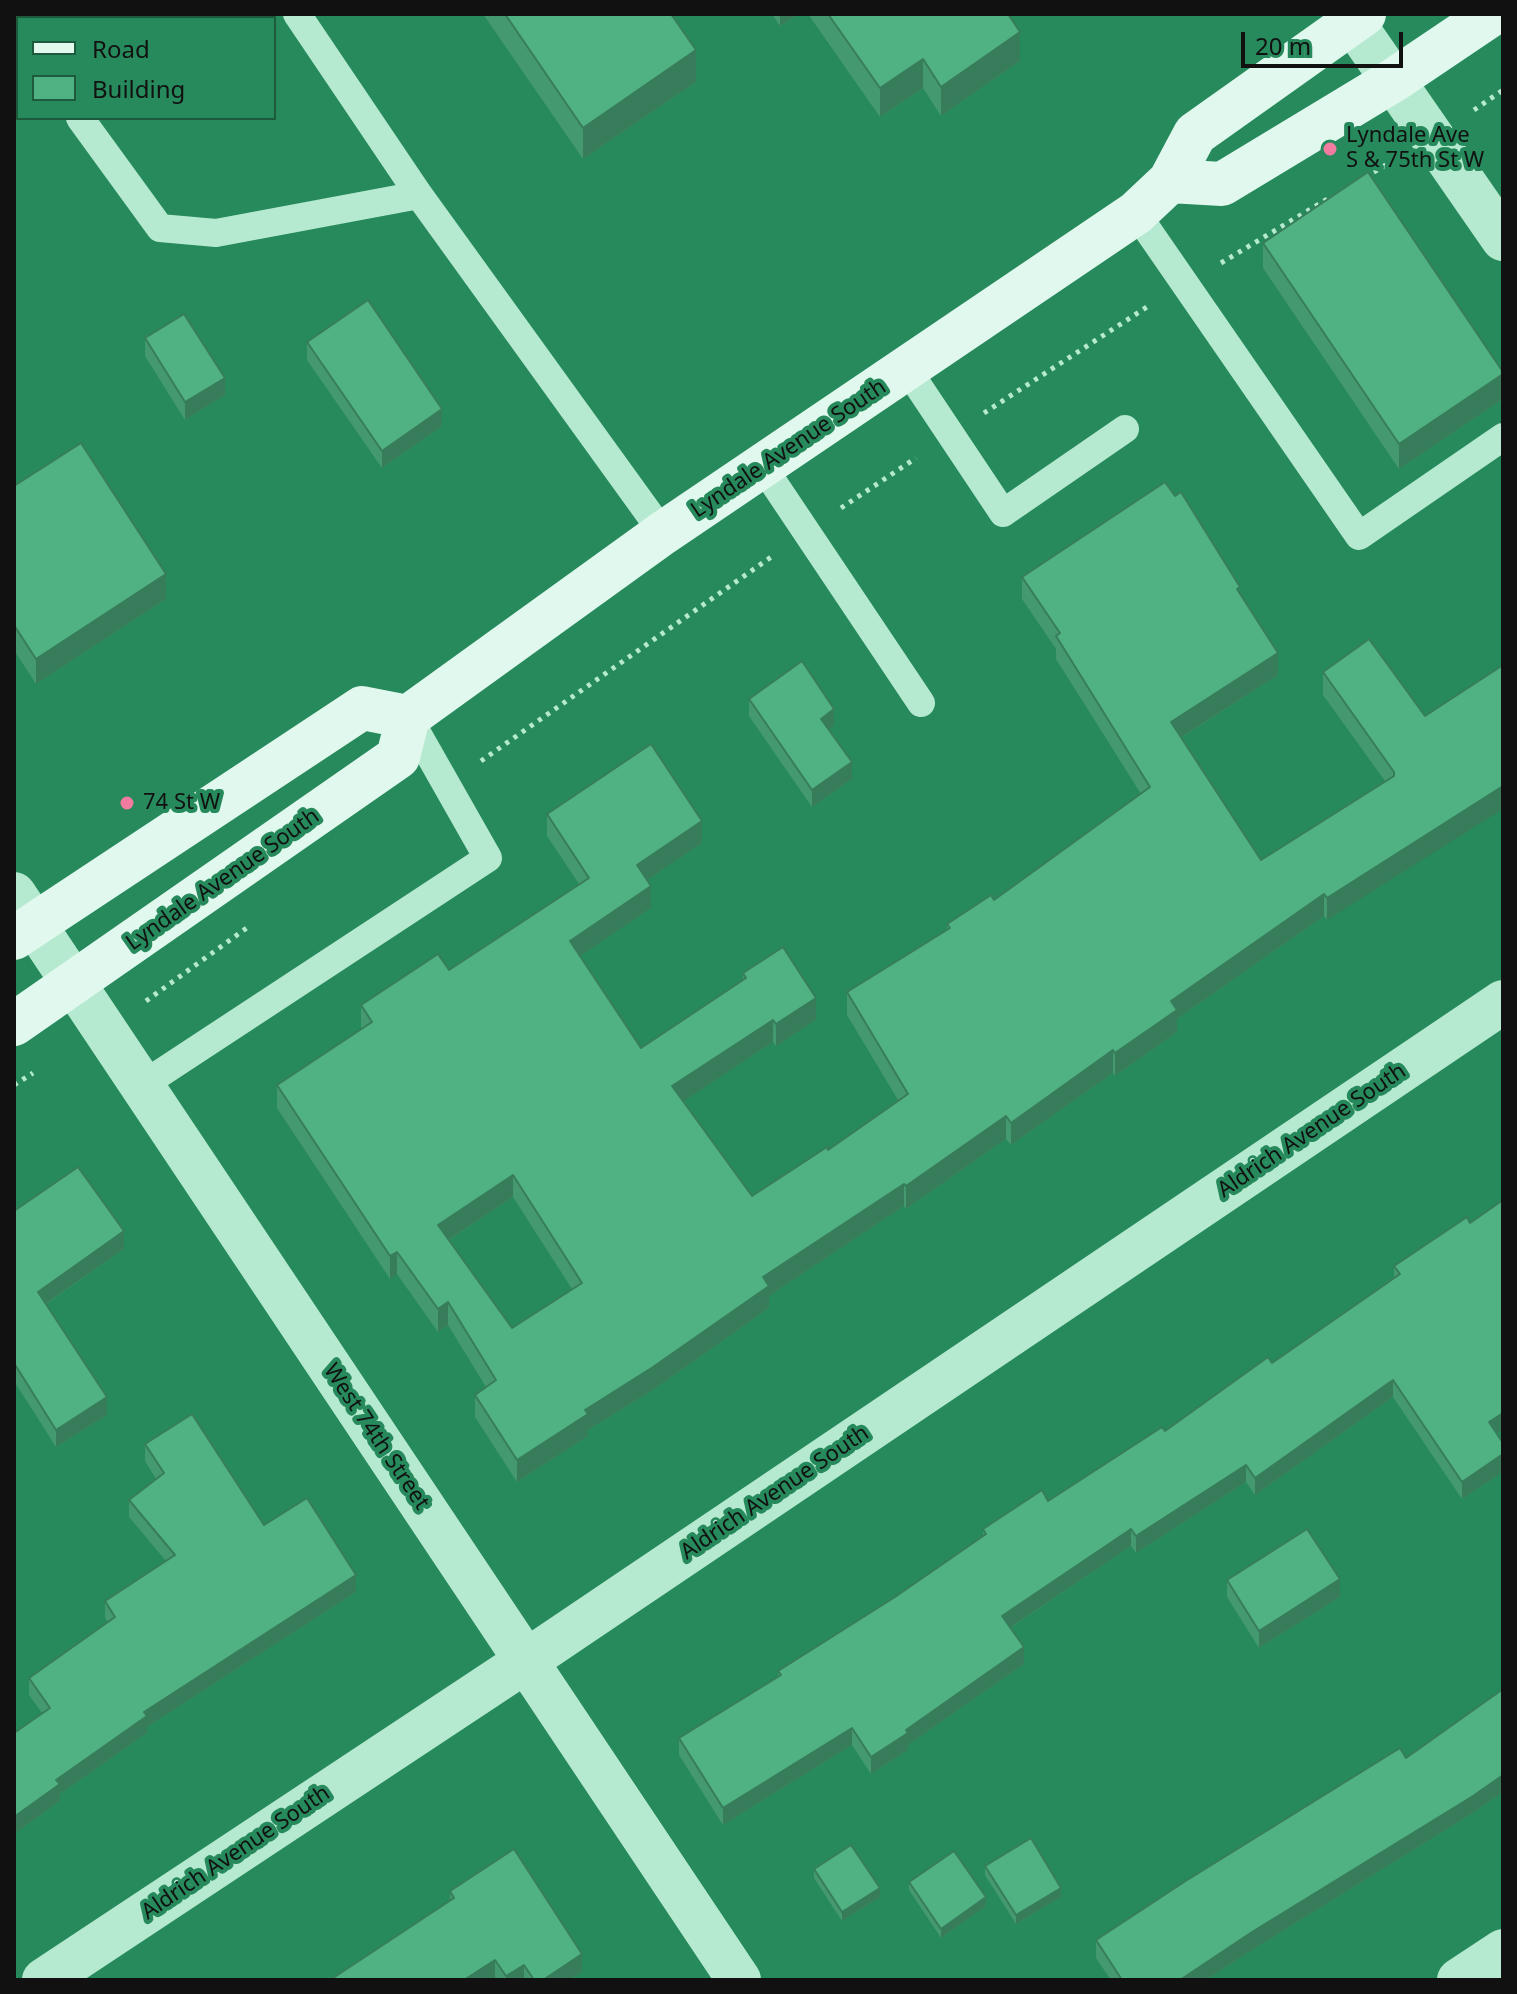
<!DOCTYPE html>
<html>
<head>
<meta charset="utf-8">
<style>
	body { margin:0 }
	#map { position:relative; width:1517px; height:1994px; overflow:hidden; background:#278a5c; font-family:"Noto Sans",sans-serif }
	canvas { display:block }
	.frame { position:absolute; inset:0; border:16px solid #111; pointer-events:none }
	.legend { position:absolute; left:16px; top:16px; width:260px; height:104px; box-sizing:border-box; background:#278a5c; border:2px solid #1e5a3e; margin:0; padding:10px 14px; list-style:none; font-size:24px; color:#111 }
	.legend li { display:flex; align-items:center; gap:16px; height:40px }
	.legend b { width:40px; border:2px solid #1e5a3e }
	.scale { position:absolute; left:1241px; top:32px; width:162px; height:36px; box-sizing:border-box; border:4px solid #111; border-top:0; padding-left:10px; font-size:24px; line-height:28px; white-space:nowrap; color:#111; -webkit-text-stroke:6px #278a5c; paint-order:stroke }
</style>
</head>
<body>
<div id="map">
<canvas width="1517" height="1994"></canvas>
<div class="frame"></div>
<ul class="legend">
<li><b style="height:10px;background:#e0f8ed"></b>Road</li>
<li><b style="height:22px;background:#50b282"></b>Building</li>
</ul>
<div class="scale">20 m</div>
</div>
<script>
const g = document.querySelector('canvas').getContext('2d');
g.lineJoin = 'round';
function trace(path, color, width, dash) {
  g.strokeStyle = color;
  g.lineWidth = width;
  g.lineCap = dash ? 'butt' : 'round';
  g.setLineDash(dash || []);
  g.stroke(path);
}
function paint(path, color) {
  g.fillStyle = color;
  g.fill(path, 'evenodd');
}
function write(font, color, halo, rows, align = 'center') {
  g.font = font + ' "Noto Sans",sans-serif';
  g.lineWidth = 8;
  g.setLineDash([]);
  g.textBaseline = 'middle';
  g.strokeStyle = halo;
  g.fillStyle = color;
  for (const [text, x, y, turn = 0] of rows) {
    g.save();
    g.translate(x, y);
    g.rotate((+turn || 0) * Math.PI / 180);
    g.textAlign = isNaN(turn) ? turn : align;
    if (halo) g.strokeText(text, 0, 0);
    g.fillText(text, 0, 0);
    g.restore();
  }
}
trace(new Path2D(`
	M 1474,110 L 1503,90
	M 1365,177 L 1391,162
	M 1221,263 L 1329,198
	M 984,413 L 1150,305
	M 841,508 L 916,458
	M 481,761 L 774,555
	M 146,1001 L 248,927
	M 14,1085 L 33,1073`), '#b5e9d0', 5, [4, 6]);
trace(new Path2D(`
	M 38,14 L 40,18
	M 297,14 L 419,195 L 663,533
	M 80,118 L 160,228 L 216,233 L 419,195
	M 1136,213 L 1359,536 L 1503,437
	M 907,369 L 1003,513 L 1125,429
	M 763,467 L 921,703
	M 141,1086 L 488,858 L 408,717`), '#b5e9d0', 28);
trace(new Path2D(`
	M 1347,14 L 1503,239
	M 14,894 L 739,1980
	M 44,1980 L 526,1661 L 1503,1002
	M 1459,1980 L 1503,1951`), '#b5e9d0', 44);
trace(new Path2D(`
	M 1170,181 L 1222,184 L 1394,80 L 1492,14
	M 14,938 L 362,708 L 408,717
	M 14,1024 L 398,757 L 408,717 L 663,533 L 1136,213 L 1170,181 L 1195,134 L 1364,14`), '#e0f8ed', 44);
paint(new Path2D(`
	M 483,14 L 671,14 L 696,82 L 583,159 Z
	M 772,14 L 798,14 L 780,26 Z
	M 808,14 L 1008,14 L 1020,61 L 941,116 L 923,88 L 880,117 Z
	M 1263,243 L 1503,372 L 1503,399 L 1399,469 L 1263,268 Z
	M 145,338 L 225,395 L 185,420 L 145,356 Z
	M 307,342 L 442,426 L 382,468 L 307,360 Z
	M 14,486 L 166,599 L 36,684 L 14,650 Z
	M 1022,577 L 1240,595 L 1278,675 L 1181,738 L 1261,860 L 1385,781 L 1323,695 L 1323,672 L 1425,716 L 1327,920 L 1324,916 L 1177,1019 L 1177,1032 L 1115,1076 L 1113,1073 L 1011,1145 L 1006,1139 L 906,1209 L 904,1206 L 769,1296 L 769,1308 L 653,1390 L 588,1430 L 588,1436 L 517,1482 L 475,1417 L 475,1395 L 486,1387 L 448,1325 L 438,1332 L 397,1274 L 390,1279 L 277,1108 L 277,1085 L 362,1029 L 361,1027 L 361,1005 L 449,970 L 579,884 L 547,836 L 547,814 L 702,843 L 647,880 L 651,908 L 580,956 L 641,1048 L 743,979 L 743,973 L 816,1020 L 776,1046 L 773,1042 L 683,1101 L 752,1196 L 828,1150 L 898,1100 L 847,1015 L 847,992 L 947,930 L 947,924 L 994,900 L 1141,794 L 1056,659 L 1056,649 L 1022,599 ZM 513,1197 L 572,1289 L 512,1328 L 449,1240 Z
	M 749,699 L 834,726 L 829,730 L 852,779 L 812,807 L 749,716 Z
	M 1503,1200 L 1503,1430 L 1497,1434 L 1503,1443 L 1503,1472 L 1462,1499 L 1393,1397 L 1255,1495 L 1246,1482 L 1136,1553 L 1131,1546 L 1010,1628 L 1024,1664 L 908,1745 L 908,1750 L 871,1774 L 852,1745 L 723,1825 L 679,1755 L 679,1738 L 778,1677 L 778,1671 L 895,1597 L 983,1536 L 983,1529 L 1048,1501 L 1165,1431 L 1272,1363 L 1394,1277 L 1394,1266 L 1470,1223 Z
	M 14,1211 L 124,1249 L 46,1304 L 107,1415 L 56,1447 L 14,1381 Z
	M 145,1444 L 264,1525 L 356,1592 L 147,1727 L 147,1733 L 60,1794 L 60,1801 L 14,1834 L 14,1733 L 42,1713 L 29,1695 L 29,1678 L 108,1622 L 105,1618 L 105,1601 L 166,1561 L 129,1517 L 129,1500 L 156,1479 L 145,1461 Z
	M 1227,1580 L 1340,1597 L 1259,1648 L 1227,1597 Z
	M 1503,1689 L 1503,1792 L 1473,1813 L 1252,1950 L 1206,1980 L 1111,1980 L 1096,1958 L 1096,1940 L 1406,1758 Z
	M 985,1866 L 1061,1897 L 1016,1924 L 985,1875 Z
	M 814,1869 L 880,1897 L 842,1921 L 814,1878 Z
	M 909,1882 L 986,1906 L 941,1938 L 909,1890 Z
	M 450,1891 L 582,1972 L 569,1980 L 497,1980 L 450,1901 Z`), '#459970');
paint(new Path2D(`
	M 780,14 L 798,14 L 780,26 Z
	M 1020,32 L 1020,61 L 941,116 L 941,87 Z
	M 696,50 L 696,82 L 583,159 L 583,128 Z
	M 923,59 L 923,88 L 880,117 L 880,88 Z
	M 1503,374 L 1503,399 L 1399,469 L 1399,444 Z
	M 225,378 L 225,395 L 185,420 L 185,402 Z
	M 442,409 L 442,426 L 382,468 L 382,451 Z
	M 166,574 L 166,599 L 36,684 L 36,659 Z
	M 1278,653 L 1278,675 L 1171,744 L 1171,722 Z
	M 834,709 L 834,726 L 821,736 L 821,719 Z
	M 852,762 L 852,779 L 812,807 L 812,790 Z
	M 1503,786 L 1503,809 L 1327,920 L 1327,898 Z
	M 702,821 L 702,843 L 637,887 L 637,865 Z
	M 651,886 L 651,908 L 570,963 L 570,941 Z
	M 1324,894 L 1324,916 L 1177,1019 L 1177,1032 L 1115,1076 L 1115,1053 L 1171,1001 Z
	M 816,998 L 816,1020 L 776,1046 L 776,1024 Z
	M 773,1020 L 773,1042 L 672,1109 L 672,1086 Z
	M 1113,1050 L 1113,1073 L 1011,1145 L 1011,1123 Z
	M 1006,1116 L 1006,1139 L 906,1209 L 906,1186 Z
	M 513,1175 L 513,1197 L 438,1247 L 438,1225 Z
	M 904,1184 L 904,1206 L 769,1296 L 769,1308 L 653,1390 L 588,1430 L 588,1436 L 517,1482 L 517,1460 L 763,1277 Z
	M 124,1231 L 124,1249 L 38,1309 L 38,1292 Z
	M 397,1252 L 397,1274 L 390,1279 L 390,1256 Z
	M 448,1302 L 448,1325 L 438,1332 L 438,1309 Z
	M 1393,1380 L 1393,1397 L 1255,1495 L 1255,1478 Z
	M 107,1397 L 107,1415 L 56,1447 L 56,1430 Z
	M 1503,1413 L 1503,1430 L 1489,1439 L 1489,1422 Z
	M 1503,1454 L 1503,1472 L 1462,1499 L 1462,1482 Z
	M 1246,1465 L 1246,1482 L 1136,1553 L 1136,1536 Z
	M 1131,1529 L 1131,1546 L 1002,1633 L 1002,1616 Z
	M 356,1575 L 356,1592 L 147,1727 L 147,1733 L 60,1794 L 60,1801 L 14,1834 L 14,1817 L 56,1780 L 144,1712 Z
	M 1340,1579 L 1340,1597 L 1259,1648 L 1259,1631 Z
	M 1024,1647 L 1024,1664 L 908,1745 L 908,1750 L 871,1774 L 871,1757 L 906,1730 Z
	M 852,1728 L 852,1745 L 723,1825 L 723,1808 Z
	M 1503,1775 L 1503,1792 L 1473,1813 L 1252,1950 L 1206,1980 L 1180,1980 L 1252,1932 Z
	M 880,1888 L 880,1897 L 842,1921 L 842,1912 Z
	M 1061,1888 L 1061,1897 L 1016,1924 L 1016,1915 Z
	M 986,1897 L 986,1906 L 941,1938 L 941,1929 Z
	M 582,1954 L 582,1972 L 569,1980 L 543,1980 Z
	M 495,1960 L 495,1977 L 491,1980 L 464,1980 Z
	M 524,1965 L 524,1980 L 506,1980 L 506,1976 Z`), '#387d5b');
const building = new Path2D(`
	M 505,14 L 671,14 L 696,50 L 583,128 Z
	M 828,14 L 1008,14 L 1020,32 L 941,87 L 923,59 L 880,88 Z
	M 1368,172 L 1503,372 L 1503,374 L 1399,444 L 1263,243 Z
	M 368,300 L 442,409 L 382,451 L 307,342 Z
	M 184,314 L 225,378 L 185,402 L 145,338 Z
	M 81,443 L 166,574 L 36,659 L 14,625 L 14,486 Z
	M 1165,482 L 1175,496 L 1181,492 L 1240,587 L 1237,589 L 1278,653 L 1171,722 L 1261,860 L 1394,776 L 1394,772 L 1323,672 L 1369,639 L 1425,716 L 1503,665 L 1503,786 L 1327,898 L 1324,894 L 1171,1001 L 1177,1010 L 1115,1053 L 1113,1050 L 1011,1123 L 1006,1116 L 906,1186 L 904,1184 L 763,1277 L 769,1286 L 653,1367 L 585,1410 L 588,1414 L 517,1460 L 475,1395 L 496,1380 L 448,1302 L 438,1309 L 397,1252 L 390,1256 L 277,1085 L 372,1022 L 361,1005 L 438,954 L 449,970 L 589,878 L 547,814 L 651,744 L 702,821 L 637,865 L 651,886 L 570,941 L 641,1048 L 746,978 L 743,973 L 783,947 L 816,998 L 776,1024 L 773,1020 L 672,1086 L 752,1196 L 827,1147 L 828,1150 L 908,1094 L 847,992 L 950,928 L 947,924 L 991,895 L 994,900 L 1150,787 L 1056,636 L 1060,633 L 1022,577 ZM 513,1175 L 582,1283 L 512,1328 L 438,1225 Z
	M 802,661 L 834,709 L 821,719 L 852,762 L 812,790 L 749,699 Z
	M 78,1167 L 124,1231 L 38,1292 L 107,1397 L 56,1430 L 14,1363 L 14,1211 Z
	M 1503,1200 L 1503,1413 L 1489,1422 L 1503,1443 L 1503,1454 L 1462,1482 L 1393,1380 L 1255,1478 L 1246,1465 L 1136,1536 L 1131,1529 L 1002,1616 L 1024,1647 L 906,1730 L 908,1733 L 871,1757 L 852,1728 L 723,1808 L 679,1738 L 781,1675 L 778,1671 L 895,1597 L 986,1534 L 983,1529 L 1042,1490 L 1048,1501 L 1162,1427 L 1165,1431 L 1268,1357 L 1272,1363 L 1400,1274 L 1394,1266 L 1467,1217 L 1470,1223 Z
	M 192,1414 L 264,1525 L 307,1498 L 356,1575 L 144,1712 L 147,1716 L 56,1780 L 60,1784 L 14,1817 L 14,1733 L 50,1708 L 29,1678 L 115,1617 L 105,1601 L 175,1555 L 129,1500 L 164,1473 L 145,1444 Z
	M 1307,1529 L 1340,1579 L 1259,1631 L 1227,1580 Z
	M 1503,1689 L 1503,1775 L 1473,1796 L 1252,1932 L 1180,1980 L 1122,1980 L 1096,1940 L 1184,1882 L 1400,1748 L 1406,1758 Z
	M 1031,1838 L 1061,1888 L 1016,1915 L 985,1866 Z
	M 851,1845 L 880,1888 L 842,1912 L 814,1869 Z
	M 514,1849 L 582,1954 L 543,1980 L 534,1980 L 524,1965 L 506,1976 L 495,1960 L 464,1980 L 330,1980 L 454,1898 L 450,1891 Z
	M 954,1851 L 986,1897 L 941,1929 L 909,1882 Z`);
paint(building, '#50b282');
trace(building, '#387d5b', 2);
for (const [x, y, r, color] of [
	[1330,149,8,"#f27ba1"],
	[127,803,8,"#f27ba1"]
]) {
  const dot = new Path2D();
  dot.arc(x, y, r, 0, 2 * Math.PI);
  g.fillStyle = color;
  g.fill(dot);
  trace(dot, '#278a5c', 3);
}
write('22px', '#111', '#278a5c', [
	["Lyndale Ave",1346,136],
	["S & 75th St W",1346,161],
	["74 St W",143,803]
], 'left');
write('22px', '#111', '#278a5c', [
	["Lyndale Avenue South",789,449,-34],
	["Lyndale Avenue South",223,880,-35],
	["Aldrich Avenue South",1312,1131,-34],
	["West 74th Street",376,1437,56],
	["Aldrich Avenue South",775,1493,-34],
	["Aldrich Avenue South",236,1853,-34]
]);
</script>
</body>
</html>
